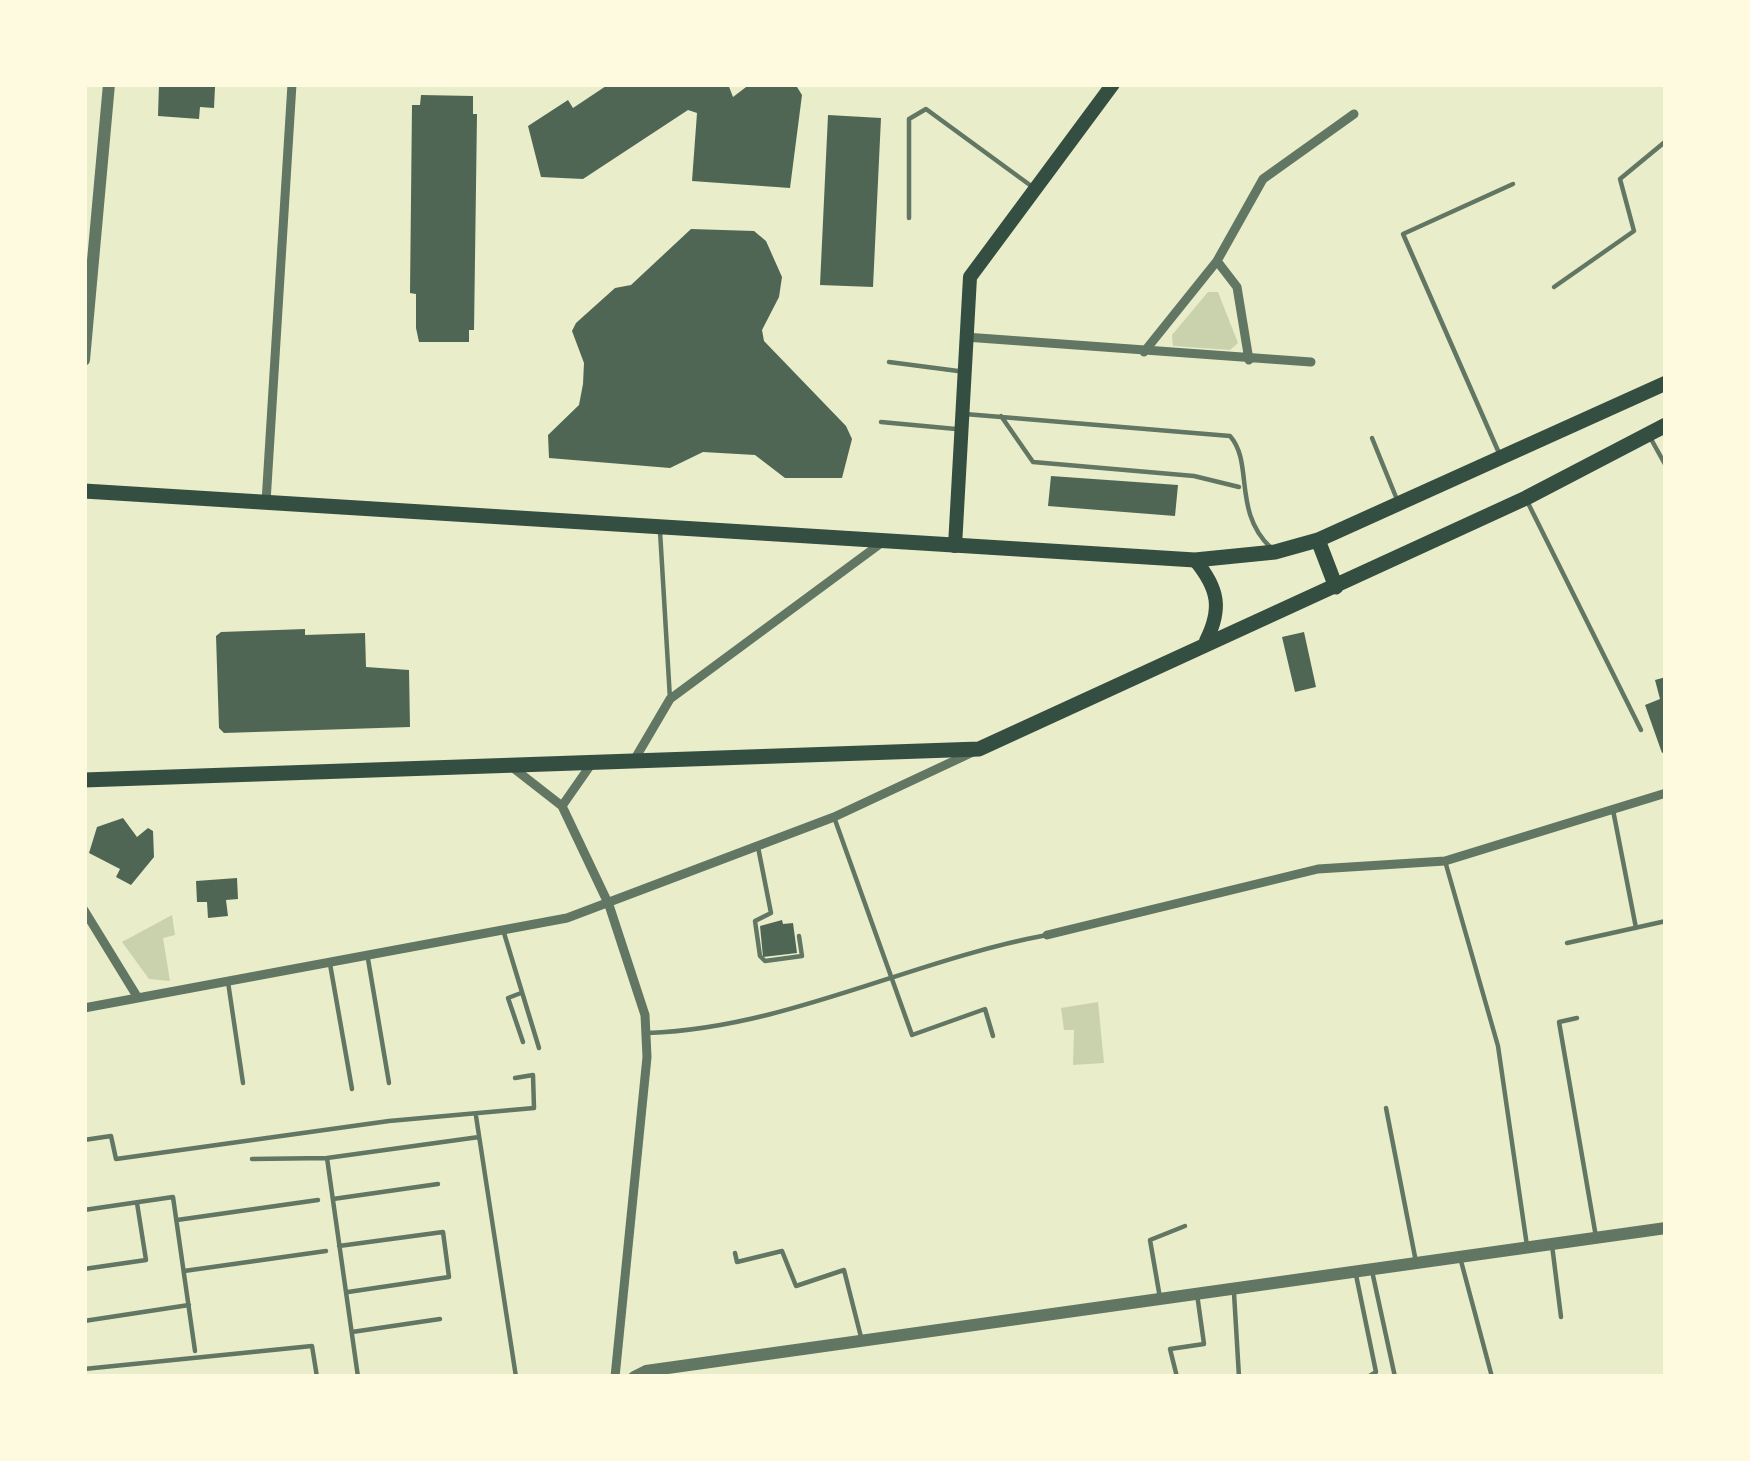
<!DOCTYPE html>
<html>
<head>
<meta charset="utf-8">
<style>
	body { margin:0 }
	#map { position:relative; width:1750px; height:1461px; overflow:hidden; background:#e9edc9; font-family:"Asap Condensed",sans-serif }
	canvas { display:block }
	.frame { position:absolute; inset:0; border:87px solid #fefae0; pointer-events:none }
</style>
</head>
<body>
<div id="map">
<canvas width="1750" height="1461"></canvas>
<div class="frame"></div>
</div>
<script>
const g = document.querySelector('canvas').getContext('2d');
g.lineJoin = 'round';
function paint(path, color) {
  g.fillStyle = color;
  g.fill(path, 'evenodd');
}
function trace(path, color, width, dash) {
  g.strokeStyle = color;
  g.lineWidth = width;
  g.lineCap = dash ? 'butt' : 'round';
  g.setLineDash(dash || []);
  g.stroke(path);
}
paint(new Path2D(`
	M 1208,292 L 1218,292 L 1238,343 L 1230,350 L 1173,346 L 1172,335 Z
	M 172,915 L 175,935 L 163,938 L 170,981 L 149,979 L 122,942 Z
	M 1098,1002 L 1104,1063 L 1073,1065 L 1074,1030 L 1064,1030 L 1061,1008 Z`), '#cad2ad');
paint(new Path2D(`
	M 159,84 L 215,87 L 214,108 L 200,107 L 199,119 L 158,116 Z
	M 609,84 L 728,84 L 733,97 L 750,84 L 797,87 L 802,95 L 790,188 L 692,181 L 697,113 L 688,110 L 583,179 L 541,177 L 528,126 L 568,100 L 573,108 Z
	M 421,95 L 473,96 L 473,114 L 477,114 L 474,330 L 469,330 L 469,342 L 419,342 L 416,328 L 416,294 L 410,293 L 412,105 L 420,105 Z
	M 828,115 L 881,118 L 873,287 L 820,285 Z
	M 691,229 L 754,231 L 766,241 L 782,277 L 779,297 L 762,330 L 764,341 L 846,426 L 852,439 L 842,478 L 785,478 L 755,455 L 703,452 L 670,468 L 549,458 L 548,435 L 579,405 L 583,384 L 584,363 L 572,331 L 576,323 L 615,288 L 631,285 Z
	M 1051,476 L 1178,485 L 1175,516 L 1048,506 Z
	M 305,629 L 305,635 L 365,633 L 366,667 L 409,670 L 410,727 L 224,733 L 219,728 L 216,636 L 221,632 Z
	M 1304,632 L 1316,687 L 1295,692 L 1282,637 Z
	M 1666,677 L 1666,751 L 1662,753 L 1645,705 L 1660,699 L 1655,680 Z
	M 123,818 L 137,837 L 148,828 L 153,831 L 154,857 L 131,885 L 116,877 L 120,869 L 89,853 L 97,827 Z
	M 237,878 L 238,899 L 226,900 L 228,916 L 208,918 L 207,902 L 197,902 L 196,881 Z
	M 782,920 L 783,924 L 793,923 L 797,953 L 763,957 L 760,926 Z`), '#4f6655');
trace(new Path2D(`
	M 909,218 L 909,119 L 926,109 L 1034,188
	M 1554,287 L 1634,231 L 1620,179 L 1666,141
	M 889,362 L 958,371
	M 965,414 L 1230,436 C 1254,463 1232,511 1271,548
	M 1001,416 L 1033,462 L 1194,476 L 1239,487
	M 881,422 L 956,429
	M 1372,438 L 1398,502
	M 1651,439 L 1666,466
	M 1499,453 L 1403,234 L 1513,184
	M 1528,503 L 1641,730
	M 660,531 L 670,699
	M 1613,810 L 1636,928
	M 834,817 L 912,1035 L 985,1009 L 993,1036
	M 758,847 L 771,913 L 755,921 L 760,956 L 765,961 L 802,956 L 799,936
	M 1445,861 L 1498,1046 L 1527,1246
	M 504,933 L 539,1048
	M 1567,943 L 1666,921
	M 368,959 L 389,1083
	M 330,964 L 352,1089
	M 228,982 L 243,1083
	M 521,993 L 508,998 L 523,1042
	M 1577,1018 L 1559,1022 L 1596,1237
	M 648,1033 C 787,1028 911,960 1047,935
	M 1386,1108 L 1416,1262
	M 476,1116 L 516,1377
	M 84,1140 L 111,1136 L 116,1159 L 389,1121 L 534,1108 L 533,1075 L 515,1078
	M 327,1158 L 479,1137
	M 252,1159 L 327,1158 L 358,1377
	M 333,1199 L 438,1184
	M 84,1210 L 173,1197 L 195,1351
	M 177,1220 L 318,1200
	M 1552,1245 L 1561,1317
	M 339,1246 L 443,1232 L 449,1277 L 348,1292
	M 735,1253 L 737,1262 L 782,1251 L 796,1286 L 844,1270 L 862,1341
	M 1461,1261 L 1492,1377
	M 84,1269 L 146,1260 L 137,1203
	M 184,1271 L 326,1251
	M 1372,1271 L 1395,1377
	M 1356,1275 L 1376,1372 L 1368,1377
	M 1234,1293 L 1239,1377
	M 1160,1298 L 1150,1240 L 1185,1226
	M 84,1321 L 189,1305
	M 352,1332 L 440,1319
	M 84,1369 L 312,1346 L 317,1377
	M 1177,1377 L 1170,1349 L 1204,1344 L 1197,1294
	M 1660,1377 L 1666,1376`), '#617663', 4.5);
trace(new Path2D(`
	M 965,337 L 1311,362
	M 1144,352 L 1217,261
	M 1249,360 L 1237,287 L 1217,261 L 1263,179 L 1354,114
	M 266,502 L 292,84
	M 633,762 L 670,699 L 884,541
	M 512,767 L 562,806 L 609,905 L 645,1015 L 647,1057 L 615,1377
	M 562,806 L 592,763
	M 84,910 L 138,998
	M 1047,935 L 1318,869 L 1445,861 L 1666,793
	M 84,1008 L 567,918 L 834,817 L 973,752`), '#617663', 9);
trace(new Path2D(`
	M 84,360 L 109,84
	M 634,1377 L 646,1371 L 1666,1228`), '#617663', 12);
trace(new Path2D(`
	M 955,546 L 970,277 L 1113,84
	M 1195,560 C 1219,589 1222,609 1206,641`), '#344e41', 14);
trace(new Path2D(`
	M 84,491 L 1195,560 L 1275,552 L 1318,540 L 1666,383
	M 1318,540 L 1336,587
	M 84,780 L 979,749 L 1526,498 L 1666,425`), '#344e41', 15);
</script>
</body>
</html>
